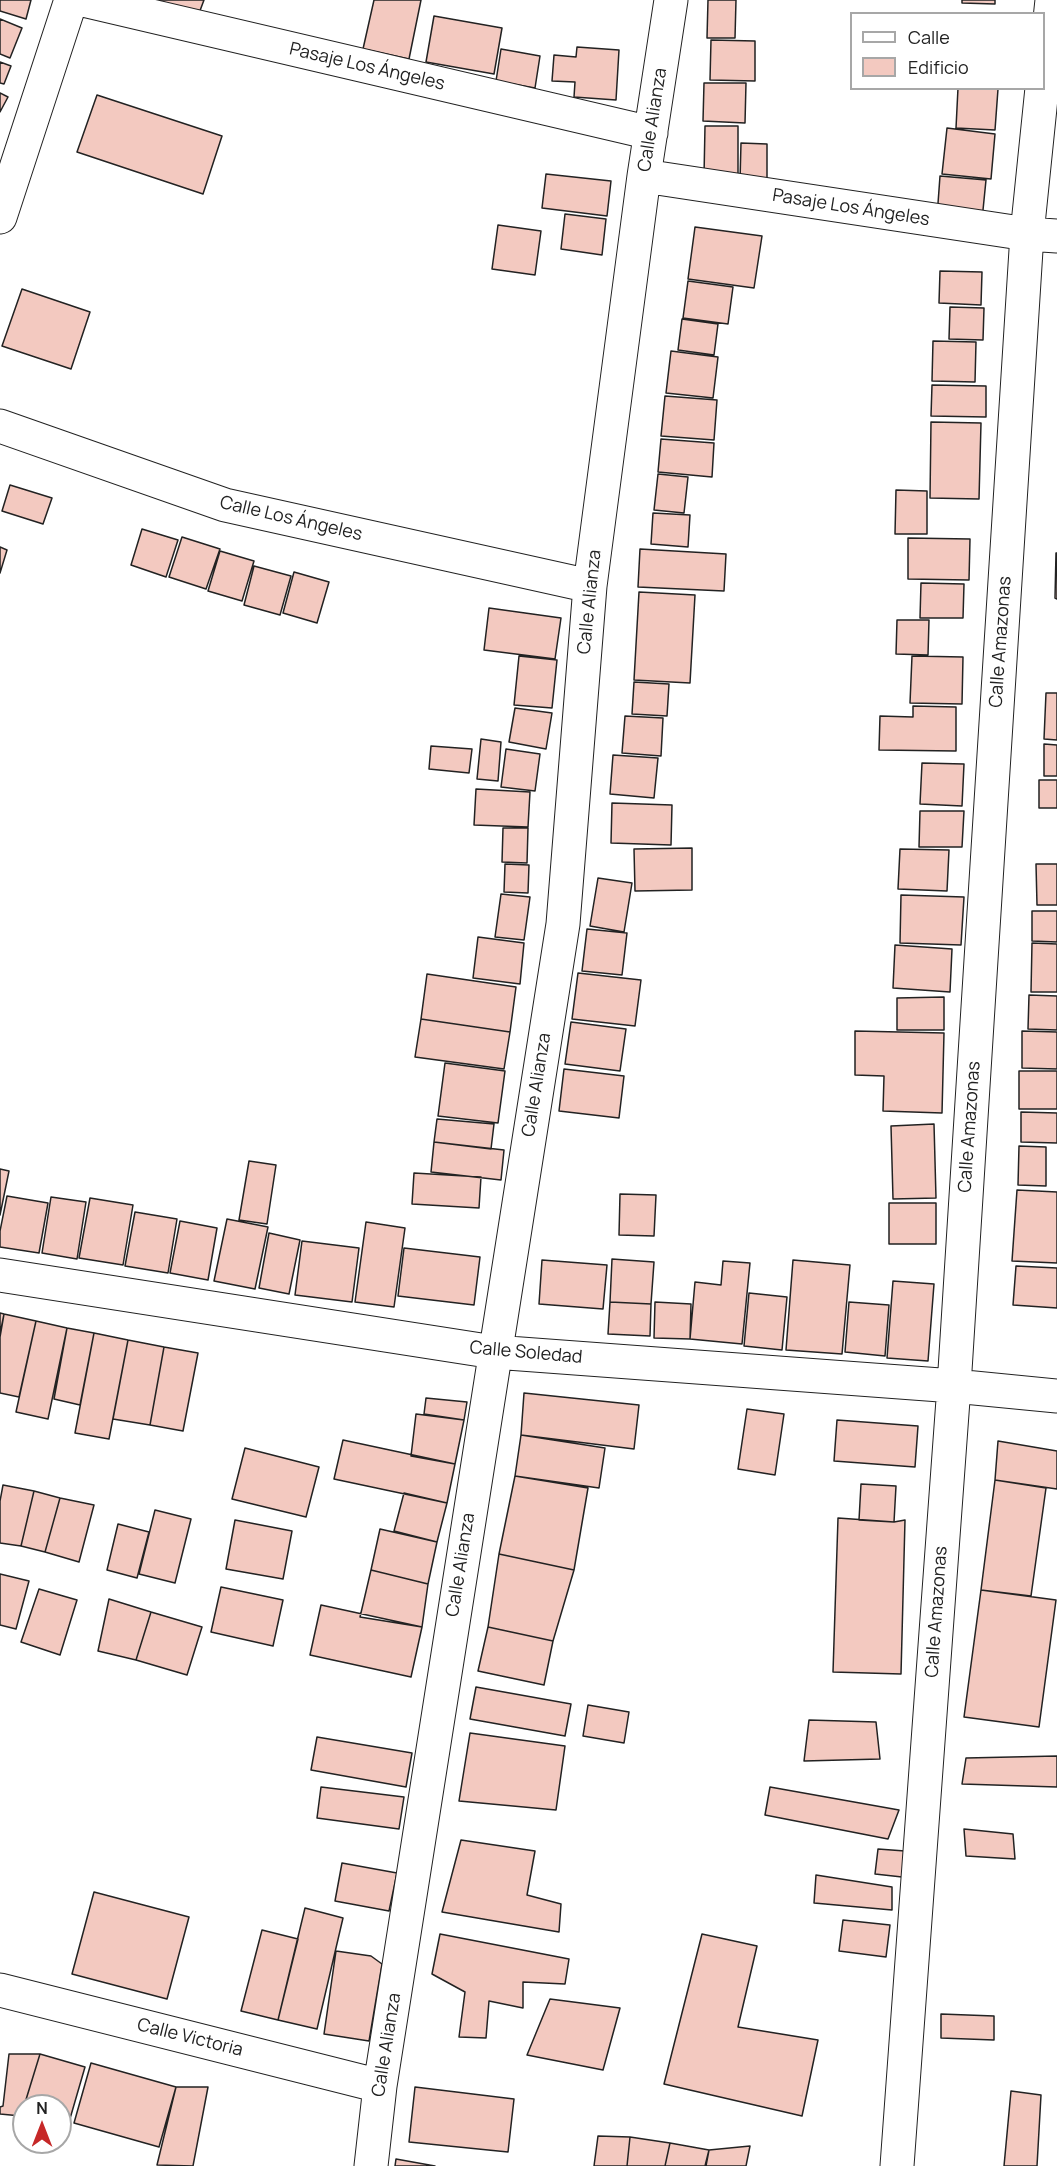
<!DOCTYPE html>
<html>
<head>
<meta charset="utf-8">
<style>
	body { margin:0 }
	#map { position:relative; width:1057px; height:2166px; overflow:hidden; background:#fff; font-family:Manrope,sans-serif }
	canvas { display:block }
	.legend { position:absolute; left:850px; top:12px; width:195px; height:78px; box-sizing:border-box; background:#fff; border:2px solid #a7a7a7; margin:0; padding:8px 10px; list-style:none; font-size:18px; color:#222 }
	.legend li { display:flex; align-items:center; gap:12px; height:30px }
	.legend b { width:30px; border:2px solid #a7a7a7 }
	.north { position:absolute; left:12px; top:2094px; width:60px; height:60px; box-sizing:border-box; background:#fff; border:2px solid #a7a7a7; border-radius:50%; rotate:0deg; font-size:16px; font-weight:700; line-height:24px; text-align:center; color:#222 }
	.north::after { content:''; display:block; margin:auto; width:21px; height:27px; background:#c62828; clip-path:polygon(50% 0,100% 100%,50% 72%,0 100%) }
</style>
</head>
<body>
<div id="map">
<canvas width="1057" height="2166"></canvas>
<ul class="legend">
<li><b style="height:8px;background:#fff"></b>Calle</li>
<li><b style="height:16px;background:#f3c9c0"></b>Edificio</li>
</ul>
<div class="north">N</div>
</div>
<script>
const g = document.querySelector('canvas').getContext('2d');
g.lineJoin = 'round';
function paint(path, color) {
  g.fillStyle = color;
  g.fill(path, 'evenodd');
}
function trace(path, color, width, dash) {
  g.strokeStyle = color;
  g.lineWidth = width;
  g.lineCap = dash ? 'butt' : 'round';
  g.setLineDash(dash || []);
  g.stroke(path);
}
function write(font, color, halo, rows, align = 'center') {
  g.font = font + ' Manrope,sans-serif';
  g.lineWidth = 4.5;
  g.setLineDash([]);
  g.textBaseline = 'middle';
  g.strokeStyle = halo;
  g.fillStyle = color;
  for (const [text, x, y, turn = 0] of rows) {
    g.save();
    g.translate(x, y);
    g.rotate((+turn || 0) * Math.PI / 180);
    g.textAlign = isNaN(turn) ? turn : align;
    if (halo) g.strokeText(text, 0, 0);
    g.fillText(text, 0, 0);
    g.restore();
  }
}
const building = new Path2D(`
	M 0,0 L 31,0 L 26,19 L 0,11 Z
	M 146,0 L 204,0 L 198,16 Z
	M 374,0 L 421,0 L 409,59 L 363,49 Z
	M 708,0 L 736,0 L 735,38 L 707,38 Z
	M 962,0 L 995,0 L 995,4 L 962,3 Z
	M 434,16 L 502,28 L 494,74 L 426,62 Z
	M 0,19 L 22,28 L 10,58 L 0,54 Z
	M 711,40 L 755,41 L 755,81 L 710,80 Z
	M 577,47 L 619,50 L 616,100 L 574,97 L 575,82 L 552,81 L 554,55 L 576,57 Z
	M 501,49 L 540,56 L 535,88 L 496,81 Z
	M 0,62 L 11,66 L 4,84 L 0,83 Z
	M 704,83 L 746,83 L 745,123 L 703,121 Z
	M 958,88 L 998,89 L 995,130 L 956,128 Z
	M 0,93 L 8,97 L 0,112 Z
	M 97,95 L 222,136 L 203,194 L 77,152 Z
	M 705,126 L 738,126 L 738,176 L 704,176 Z
	M 947,128 L 995,134 L 991,179 L 942,174 Z
	M 741,143 L 767,144 L 767,181 L 740,181 Z
	M 546,174 L 611,181 L 607,216 L 542,208 Z
	M 940,176 L 986,180 L 982,220 L 937,217 Z
	M 565,214 L 606,219 L 602,255 L 561,249 Z
	M 498,225 L 541,231 L 535,275 L 492,269 Z
	M 695,227 L 762,236 L 754,288 L 688,279 Z
	M 940,271 L 982,272 L 981,305 L 939,303 Z
	M 688,281 L 733,287 L 728,324 L 683,318 Z
	M 22,289 L 90,312 L 71,369 L 2,346 Z
	M 950,307 L 984,308 L 983,340 L 949,339 Z
	M 682,319 L 718,324 L 714,355 L 678,350 Z
	M 933,341 L 976,342 L 975,382 L 932,381 Z
	M 671,351 L 718,357 L 713,398 L 666,393 Z
	M 932,385 L 986,386 L 986,417 L 931,416 Z
	M 665,396 L 717,400 L 714,440 L 661,436 Z
	M 931,422 L 981,423 L 979,499 L 930,498 Z
	M 661,439 L 714,443 L 712,477 L 658,472 Z
	M 658,474 L 688,477 L 684,513 L 654,510 Z
	M 10,485 L 52,498 L 43,524 L 2,511 Z
	M 896,490 L 927,491 L 927,534 L 895,534 Z
	M 653,513 L 690,515 L 688,547 L 651,544 Z
	M 142,529 L 178,540 L 166,577 L 131,565 Z
	M 182,537 L 220,549 L 206,589 L 169,577 Z
	M 908,538 L 970,539 L 969,580 L 908,579 Z
	M 0,547 L 7,550 L 0,573 Z
	M 640,549 L 726,554 L 724,591 L 638,587 Z
	M 220,551 L 254,561 L 242,601 L 208,591 Z
	M 1056,553 L 1057,553 L 1057,599 L 1055,598 Z
	M 254,566 L 291,576 L 280,615 L 244,605 Z
	M 294,572 L 329,582 L 317,623 L 283,613 Z
	M 921,583 L 964,584 L 963,618 L 920,618 Z
	M 639,592 L 695,595 L 690,683 L 634,680 Z
	M 489,608 L 561,618 L 555,659 L 484,650 Z
	M 897,620 L 929,620 L 928,655 L 896,654 Z
	M 519,656 L 557,660 L 552,708 L 514,705 Z
	M 912,656 L 963,657 L 962,704 L 910,703 Z
	M 634,682 L 669,684 L 667,716 L 632,714 Z
	M 1046,693 L 1057,693 L 1057,740 L 1044,739 Z
	M 913,706 L 956,707 L 956,751 L 879,750 L 880,716 L 913,717 Z
	M 515,708 L 552,713 L 546,749 L 509,742 Z
	M 625,716 L 663,718 L 661,756 L 622,753 Z
	M 481,739 L 501,742 L 498,781 L 477,779 Z
	M 1044,744 L 1057,745 L 1057,776 L 1044,776 Z
	M 431,746 L 472,749 L 469,773 L 429,769 Z
	M 506,749 L 540,754 L 535,791 L 501,787 Z
	M 613,755 L 658,758 L 654,798 L 610,794 Z
	M 922,763 L 964,764 L 962,806 L 920,804 Z
	M 1039,780 L 1057,780 L 1057,808 L 1039,808 Z
	M 476,789 L 530,792 L 528,827 L 474,825 Z
	M 612,803 L 672,805 L 671,845 L 611,843 Z
	M 920,811 L 964,811 L 962,847 L 919,847 Z
	M 503,828 L 528,828 L 527,863 L 502,862 Z
	M 692,848 L 692,890 L 635,891 L 634,849 Z
	M 900,849 L 949,850 L 947,891 L 898,889 Z
	M 505,864 L 529,865 L 528,893 L 504,892 Z
	M 1036,864 L 1057,864 L 1057,905 L 1037,905 Z
	M 598,878 L 632,883 L 624,932 L 590,926 Z
	M 501,894 L 530,897 L 524,940 L 495,937 Z
	M 901,895 L 964,897 L 961,945 L 900,943 Z
	M 1032,911 L 1057,911 L 1057,942 L 1032,941 Z
	M 587,929 L 627,933 L 622,975 L 582,971 Z
	M 478,937 L 524,943 L 520,984 L 473,978 Z
	M 1032,943 L 1057,944 L 1057,992 L 1031,992 Z
	M 895,945 L 952,949 L 950,992 L 893,988 Z
	M 578,973 L 641,980 L 635,1026 L 572,1019 Z
	M 427,974 L 516,987 L 510,1032 L 421,1019 Z
	M 1029,995 L 1057,996 L 1057,1030 L 1028,1029 Z
	M 944,997 L 944,1030 L 897,1030 L 897,998 Z
	M 421,1019 L 510,1032 L 504,1069 L 415,1057 Z
	M 571,1022 L 626,1029 L 620,1071 L 565,1064 Z
	M 855,1031 L 944,1033 L 942,1113 L 883,1111 L 884,1076 L 855,1075 Z
	M 1022,1031 L 1057,1032 L 1057,1069 L 1022,1068 Z
	M 445,1063 L 505,1071 L 498,1123 L 438,1116 Z
	M 564,1069 L 624,1076 L 619,1118 L 559,1111 Z
	M 1019,1071 L 1057,1071 L 1057,1109 L 1019,1109 Z
	M 1021,1112 L 1057,1113 L 1057,1143 L 1021,1142 Z
	M 437,1119 L 494,1124 L 491,1149 L 434,1142 Z
	M 934,1124 L 936,1198 L 893,1199 L 891,1126 Z
	M 434,1142 L 504,1150 L 501,1180 L 431,1172 Z
	M 1019,1146 L 1046,1147 L 1046,1186 L 1018,1185 Z
	M 249,1161 L 276,1165 L 267,1224 L 239,1220 Z
	M 0,1169 L 9,1171 L 0,1215 Z
	M 414,1173 L 481,1177 L 479,1208 L 412,1204 Z
	M 1017,1190 L 1057,1192 L 1057,1263 L 1012,1261 Z
	M 620,1194 L 656,1195 L 654,1236 L 619,1235 Z
	M 7,1196 L 48,1203 L 39,1253 L 0,1247 L 0,1231 Z
	M 51,1197 L 86,1202 L 77,1259 L 42,1253 Z
	M 90,1198 L 133,1205 L 123,1265 L 79,1258 Z
	M 889,1203 L 936,1203 L 936,1244 L 889,1244 Z
	M 135,1212 L 177,1219 L 168,1273 L 125,1266 Z
	M 227,1219 L 268,1227 L 255,1289 L 214,1281 Z
	M 180,1221 L 217,1228 L 208,1280 L 170,1273 Z
	M 366,1222 L 405,1228 L 394,1307 L 355,1302 Z
	M 269,1233 L 300,1240 L 289,1294 L 259,1288 Z
	M 302,1241 L 359,1248 L 352,1302 L 295,1295 Z
	M 404,1248 L 480,1257 L 474,1305 L 398,1296 Z
	M 612,1259 L 654,1262 L 651,1304 L 610,1302 Z
	M 542,1260 L 607,1265 L 603,1309 L 539,1304 Z
	M 793,1260 L 850,1265 L 842,1354 L 786,1350 Z
	M 723,1261 L 750,1263 L 742,1344 L 690,1339 L 695,1282 L 721,1285 Z
	M 1016,1266 L 1057,1268 L 1057,1308 L 1013,1305 Z
	M 893,1281 L 934,1284 L 928,1361 L 887,1358 Z
	M 749,1293 L 787,1297 L 782,1350 L 744,1346 Z
	M 610,1302 L 651,1304 L 650,1336 L 608,1334 Z
	M 655,1302 L 691,1304 L 690,1339 L 654,1338 Z
	M 849,1302 L 889,1305 L 885,1356 L 845,1352 Z
	M 0,1313 L 4,1314 L 0,1334 Z
	M 4,1314 L 36,1321 L 19,1397 L 0,1393 L 0,1337 Z
	M 36,1321 L 67,1328 L 48,1419 L 16,1412 Z
	M 67,1328 L 94,1333 L 80,1405 L 54,1399 Z
	M 94,1333 L 128,1340 L 109,1439 L 75,1433 Z
	M 128,1340 L 164,1347 L 150,1425 L 113,1419 Z
	M 164,1347 L 198,1353 L 183,1431 L 150,1425 Z
	M 524,1393 L 639,1405 L 634,1449 L 521,1435 Z
	M 426,1398 L 467,1402 L 464,1420 L 424,1414 Z
	M 747,1409 L 784,1414 L 775,1475 L 738,1469 Z
	M 416,1414 L 464,1420 L 455,1464 L 411,1456 Z
	M 837,1420 L 918,1426 L 915,1467 L 834,1461 Z
	M 521,1435 L 605,1448 L 599,1488 L 515,1476 Z
	M 343,1440 L 455,1464 L 447,1503 L 334,1479 Z
	M 998,1441 L 1057,1451 L 1057,1489 L 995,1480 Z
	M 245,1448 L 319,1467 L 306,1517 L 232,1499 Z
	M 515,1476 L 588,1488 L 574,1570 L 499,1554 Z
	M 995,1480 L 1046,1488 L 1031,1596 L 981,1590 Z
	M 861,1484 L 896,1486 L 894,1522 L 859,1520 Z
	M 3,1485 L 34,1491 L 21,1546 L 0,1543 L 0,1501 Z
	M 34,1491 L 60,1498 L 45,1552 L 21,1546 Z
	M 404,1493 L 447,1503 L 437,1542 L 394,1531 Z
	M 60,1498 L 94,1505 L 79,1562 L 45,1552 Z
	M 155,1510 L 191,1519 L 175,1583 L 139,1574 Z
	M 838,1518 L 894,1522 L 905,1520 L 901,1674 L 833,1672 Z
	M 235,1520 L 292,1531 L 283,1579 L 226,1569 Z
	M 118,1524 L 149,1532 L 137,1578 L 107,1570 Z
	M 380,1529 L 437,1542 L 428,1584 L 371,1570 Z
	M 499,1554 L 574,1570 L 553,1641 L 488,1627 Z
	M 371,1570 L 428,1584 L 422,1627 L 360,1617 Z
	M 0,1574 L 29,1581 L 16,1629 L 0,1625 Z
	M 221,1587 L 283,1600 L 273,1646 L 211,1632 Z
	M 39,1589 L 77,1600 L 60,1655 L 21,1642 Z
	M 981,1590 L 1056,1600 L 1039,1727 L 964,1717 Z
	M 109,1599 L 151,1612 L 136,1660 L 98,1651 Z
	M 321,1605 L 422,1627 L 411,1677 L 310,1655 Z
	M 151,1612 L 202,1627 L 187,1675 L 136,1660 Z
	M 488,1627 L 553,1641 L 544,1685 L 478,1671 Z
	M 476,1687 L 571,1704 L 565,1736 L 470,1719 Z
	M 588,1705 L 629,1712 L 624,1743 L 583,1736 Z
	M 809,1720 L 876,1722 L 880,1759 L 804,1761 Z
	M 470,1733 L 565,1746 L 556,1810 L 459,1801 Z
	M 317,1737 L 412,1753 L 406,1787 L 311,1770 Z
	M 1057,1756 L 1057,1787 L 962,1784 L 966,1758 Z
	M 321,1787 L 404,1797 L 399,1829 L 317,1818 Z
	M 770,1787 L 899,1810 L 888,1839 L 765,1815 Z
	M 964,1829 L 1013,1834 L 1015,1859 L 966,1856 Z
	M 461,1840 L 535,1851 L 527,1895 L 561,1904 L 559,1932 L 442,1912 Z
	M 878,1849 L 905,1851 L 902,1877 L 875,1874 Z
	M 342,1863 L 397,1873 L 389,1911 L 335,1901 Z
	M 816,1875 L 892,1887 L 892,1910 L 814,1903 Z
	M 94,1892 L 189,1917 L 167,1999 L 72,1974 Z
	M 305,1908 L 343,1918 L 317,2029 L 278,2020 Z
	M 843,1920 L 890,1925 L 886,1957 L 839,1951 Z
	M 262,1930 L 298,1939 L 278,2020 L 241,2011 Z
	M 440,1934 L 569,1959 L 565,1984 L 523,1982 L 523,2008 L 489,2001 L 486,2038 L 459,2037 L 465,1992 L 432,1974 Z
	M 702,1934 L 757,1946 L 738,2027 L 818,2040 L 802,2116 L 664,2084 Z
	M 336,1951 L 371,1956 L 382,1964 L 369,2041 L 324,2034 Z
	M 550,1999 L 620,2008 L 603,2070 L 527,2055 Z
	M 941,2014 L 994,2016 L 994,2040 L 941,2038 Z
	M 9,2054 L 40,2054 L 21,2116 L 0,2114 L 0,2107 L 3,2106 Z
	M 40,2054 L 85,2067 L 67,2129 L 60,2127 L 60,2106 L 24,2106 Z
	M 91,2063 L 176,2087 L 159,2147 L 74,2123 Z
	M 176,2087 L 208,2087 L 193,2166 L 157,2165 Z
	M 415,2087 L 514,2099 L 508,2152 L 409,2142 Z
	M 1011,2091 L 1041,2095 L 1037,2166 L 1004,2166 Z
	M 598,2136 L 630,2137 L 627,2166 L 594,2166 Z
	M 630,2137 L 670,2143 L 665,2166 L 627,2166 Z
	M 670,2143 L 709,2150 L 706,2166 L 665,2166 Z
	M 750,2146 L 746,2166 L 705,2166 L 709,2150 Z
	M 396,2159 L 435,2166 L 395,2166 Z`);
paint(building, '#f3c9c0');
trace(building, '#222', 1.5);
const street = new Path2D(`
	M 83,0 L 651,133
	M 1044,76 L 1052,0
	M 644,176 L 1027,234 L 1057,236
	M 0,217 L 71,0
	M 0,426 L 225,505 L 590,586
	M 0,1275 L 494,1352 L 954,1386 L 1057,1396
	M 0,1990 L 380,2086
	M 371,2166 L 380,2086 L 563,924 L 590,586 L 644,176 L 671,0
	M 897,2166 L 954,1386 L 1027,234 L 1042,88`);
trace(street, '#222', 35);
trace(street, '#fff', 33);
write('18px', '#222', '#fff', [
	["Pasaje Los Ángeles",367,67,13],
	["Calle Alianza",653,120,-81],
	["Pasaje Los Ángeles",851,208,9],
	["Calle Los Ángeles",291,519,13],
	["Calle Alianza",590,602,-84],
	["Calle Amazonas",1001,642,-86],
	["Calle Alianza",537,1085,-81],
	["Calle Amazonas",970,1127,-86],
	["Calle Soledad",526,1353,5],
	["Calle Alianza",461,1565,-81],
	["Calle Amazonas",937,1612,-86],
	["Calle Victoria",190,2038,14],
	["Calle Alianza",387,2045,-81]
]);
</script>
</body>
</html>
